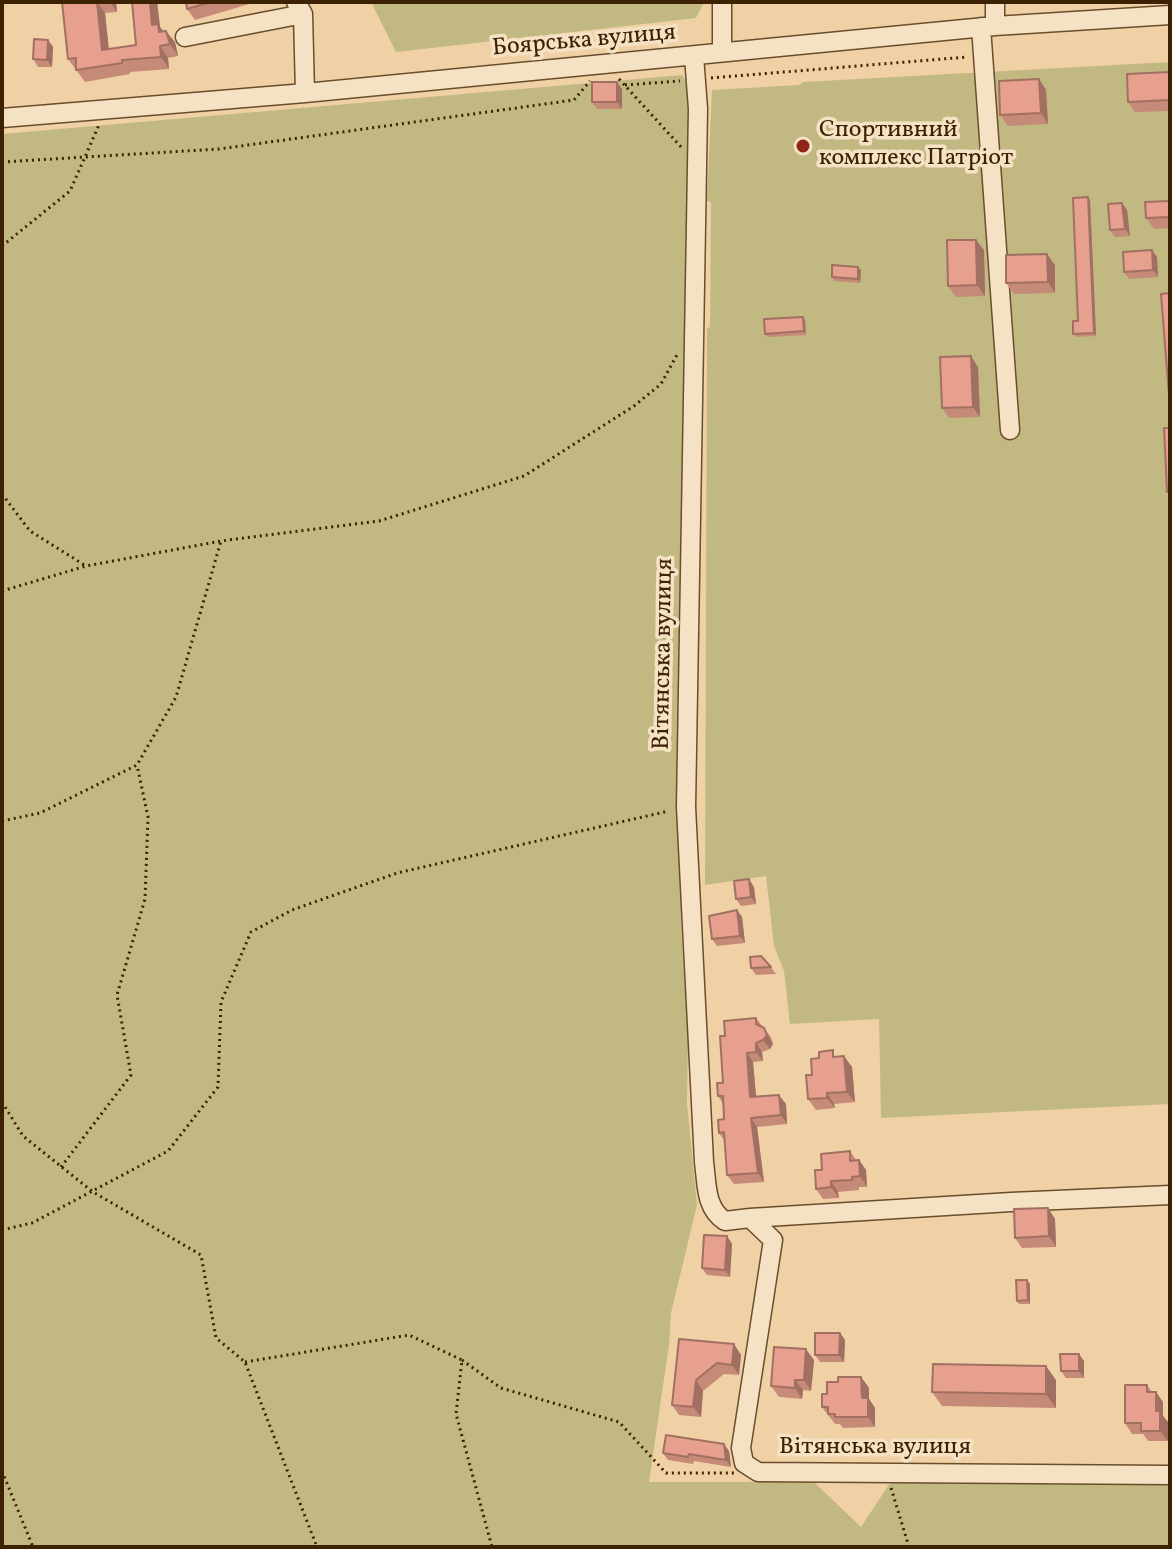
<!DOCTYPE html>
<html>
<head>
<meta charset="utf-8">
<style>
	body { margin:0 }
	#map { position:relative; width:1172px; height:1549px; overflow:hidden; background:#f0d1a5; font-family:Vollkorn,serif }
	canvas { display:block }
	.frame { position:absolute; inset:0; border:4px solid #3c2202; pointer-events:none }
</style>
</head>
<body>
<div id="map">
<canvas width="1172" height="1549"></canvas>
<div class="frame"></div>
</div>
<script>
const g = document.querySelector('canvas').getContext('2d');
g.lineJoin = 'round';
function paint(path, color) {
  g.fillStyle = color;
  g.fill(path, 'evenodd');
}
function trace(path, color, width, dash) {
  g.strokeStyle = color;
  g.lineWidth = width;
  g.lineCap = dash ? 'butt' : 'round';
  g.setLineDash(dash || []);
  g.stroke(path);
}
function write(font, color, halo, rows, align = 'center') {
  g.font = font + ' Vollkorn,serif';
  g.lineWidth = 7;
  g.setLineDash([]);
  g.textBaseline = 'middle';
  g.strokeStyle = halo;
  g.fillStyle = color;
  for (const [text, x, y, turn = 0] of rows) {
    g.save();
    g.translate(x, y);
    g.rotate((+turn || 0) * Math.PI / 180);
    g.textAlign = isNaN(turn) ? turn : align;
    if (halo) g.strokeText(text, 0, 0);
    g.fillText(text, 0, 0);
    g.restore();
  }
}
paint(new Path2D(`
	M 371,2 L 704,2 L 696,18 L 396,52 Z
	M 1170,62 L 1170,1104 L 881,1118 L 879,1019 L 790,1024 L 784,971 L 774,946 L 766,876 L 705,885 L 707,328 L 710,327 L 711,202 L 707,201 L 712,90 L 799,85 L 803,82 Z
	M 682,75 L 703,104 L 695,515 L 681,924 L 688,1041 L 687,1103 L 697,1205 L 671,1313 L 669,1345 L 649,1482 L 814,1482 L 861,1527 L 892,1480 L 1170,1479 L 1170,1547 L 2,1547 L 2,134 Z`), '#c1b981');
const minor = new Path2D(`
	M 296,2 L 303,14 L 305,93
	M 995,2 L 995,26
	M 981,27 L 1010,430
	M 185,37 L 303,14
	M 722,52 L 722,2
	M 694,56 L 698,109 L 686,807 L 704,1162 C 707,1184 705,1208 725,1221 L 750,1218 L 773,1240 L 741,1448 L 744,1463 L 758,1472 L 1170,1475
	M 2,118 L 305,93 L 995,26 L 1170,15
	M 750,1218 L 1011,1202 L 1170,1195`);
trace(minor, '#694e2b', 21);
trace(new Path2D(`
	M 711,78 L 967,57
	M 619,79 L 682,148
	M 625,85 L 680,81
	M 2,162 L 219,149 L 574,100 L 590,81
	M 2,246 L 70,191 L 99,125
	M 2,494 L 30,531 L 86,566
	M 2,591 L 86,566 L 221,541 L 379,521 L 524,476 L 634,406 L 661,384 L 678,353
	M 2,821 L 40,813 L 137,765 L 176,697 L 221,541
	M 2,1102 L 23,1136 L 93,1192 L 201,1255 L 216,1338 L 245,1362 L 317,1547
	M 61,1167 L 131,1075 L 117,995 L 145,899 L 148,817 L 137,765
	M 2,1230 L 32,1223 L 168,1151 L 218,1087 L 221,1002 L 251,932 L 292,910 L 397,873 L 669,811
	M 462,1360 L 501,1388 L 619,1422 L 666,1473 L 734,1473
	M 245,1362 L 409,1335 L 462,1360 L 456,1414 L 492,1547
	M 2,1471 L 33,1547
	M 891,1488 L 909,1547`), '#3c2202', 3, [2, 4]);
trace(minor, '#f5e1c4', 18);
paint(new Path2D(`
	M 62,2 L 116,2 L 117,12 L 105,13 L 109,49 L 136,45 L 132,2 L 157,2 L 160,27 L 175,42 L 178,56 L 168,58 L 169,69 L 130,72 L 130,74 L 85,82 L 68,59 Z
	M 186,2 L 256,2 L 195,20 L 187,9 Z
	M 48,40 L 53,47 L 52,67 L 38,67 L 33,59 Z
	M 1170,72 L 1170,111 L 1135,112 L 1128,102 Z
	M 1039,79 L 1046,90 L 1048,124 L 1008,126 L 1000,115 Z
	M 617,82 L 622,89 L 622,109 L 597,109 L 592,102 Z
	M 1090,200 L 1096,336 L 1076,337 L 1073,334 L 1078,321 Z
	M 1170,201 L 1170,228 L 1154,229 L 1146,218 Z
	M 1122,203 L 1127,210 L 1130,236 L 1115,237 L 1110,230 Z
	M 984,250 L 985,296 L 956,297 L 948,286 Z
	M 1152,250 L 1157,257 L 1158,277 L 1129,279 L 1124,272 Z
	M 1055,265 L 1055,293 L 1014,294 L 1006,283 Z
	M 861,270 L 860,283 L 834,281 L 832,277 Z
	M 803,317 L 805,320 L 806,335 L 768,337 L 765,334 Z
	M 978,367 L 980,417 L 949,418 L 942,408 Z
	M 754,887 L 756,904 L 741,906 L 736,899 Z
	M 737,910 L 742,917 L 745,943 L 717,946 L 712,939 Z
	M 771,967 L 776,974 L 756,975 L 751,968 Z
	M 756,1018 L 771,1037 L 773,1044 L 770,1049 L 762,1052 L 763,1061 L 753,1062 L 756,1097 L 786,1104 L 787,1124 L 757,1127 L 764,1182 L 734,1184 L 727,1175 L 725,1141 L 719,1133 L 724,1119 L 724,1105 L 718,1096 L 723,1083 L 725,1036 Z
	M 837,1057 L 852,1067 L 855,1102 L 834,1104 L 835,1108 L 816,1110 L 808,1099 L 812,1075 Z
	M 850,1151 L 856,1160 L 859,1160 L 866,1170 L 867,1187 L 859,1187 L 859,1190 L 838,1192 L 839,1198 L 823,1199 L 816,1189 L 822,1170 Z
	M 1048,1208 L 1055,1219 L 1056,1247 L 1022,1248 L 1015,1238 Z
	M 727,1236 L 732,1244 L 730,1277 L 707,1275 L 702,1268 Z
	M 1030,1284 L 1030,1304 L 1019,1304 L 1017,1301 Z
	M 840,1333 L 845,1340 L 844,1362 L 820,1362 L 815,1355 Z
	M 679,1339 L 734,1344 L 741,1355 L 739,1375 L 724,1374 L 703,1391 L 701,1417 L 679,1415 L 672,1405 Z
	M 814,1360 L 811,1391 L 803,1390 L 802,1399 L 779,1397 L 771,1386 Z
	M 1084,1361 L 1084,1378 L 1066,1378 L 1061,1371 Z
	M 861,1377 L 869,1388 L 869,1399 L 875,1408 L 875,1427 L 843,1428 L 840,1424 L 835,1424 L 822,1407 L 827,1394 L 838,1382 Z
	M 1056,1380 L 1056,1408 L 942,1406 L 932,1392 Z
	M 1147,1385 L 1152,1392 L 1156,1392 L 1163,1402 L 1163,1416 L 1168,1422 L 1168,1441 L 1148,1441 L 1143,1434 L 1132,1434 L 1125,1423 Z
	M 729,1451 L 731,1467 L 694,1461 L 693,1464 L 668,1460 L 663,1453 Z`), '#c68a79');
paint(new Path2D(`
	M 97,2 L 105,13 L 110,62 L 102,50 Z
	M 110,2 L 116,2 L 117,12 Z
	M 150,2 L 157,2 L 160,27 L 166,36 L 160,35 L 152,25 Z
	M 166,31 L 175,42 L 178,56 L 170,44 Z
	M 48,40 L 53,47 L 52,67 L 47,60 Z
	M 160,46 L 168,58 L 169,69 L 161,57 Z
	M 1039,79 L 1046,90 L 1048,124 L 1041,113 Z
	M 617,82 L 622,89 L 622,109 L 617,102 Z
	M 1088,197 L 1090,200 L 1096,336 L 1094,333 Z
	M 1122,203 L 1127,210 L 1130,236 L 1125,229 Z
	M 976,240 L 984,250 L 985,296 L 977,285 Z
	M 1152,250 L 1157,257 L 1158,277 L 1153,270 Z
	M 1047,254 L 1055,265 L 1055,293 L 1048,282 Z
	M 858,267 L 861,270 L 860,283 L 858,279 Z
	M 803,317 L 805,320 L 806,335 L 804,331 Z
	M 971,356 L 978,367 L 980,417 L 973,407 Z
	M 749,879 L 754,887 L 756,904 L 751,897 Z
	M 737,910 L 742,917 L 745,943 L 740,936 Z
	M 764,1028 L 773,1044 L 770,1049 L 763,1040 Z
	M 756,1043 L 762,1052 L 763,1061 L 756,1052 Z
	M 747,1053 L 753,1062 L 757,1106 L 750,1097 Z
	M 844,1056 L 852,1067 L 855,1102 L 847,1092 Z
	M 827,1093 L 834,1104 L 835,1108 L 827,1098 Z
	M 779,1095 L 786,1104 L 787,1124 L 781,1115 Z
	M 751,1118 L 757,1127 L 764,1182 L 758,1173 Z
	M 859,1160 L 866,1170 L 867,1187 L 860,1176 Z
	M 831,1181 L 838,1192 L 839,1198 L 831,1187 Z
	M 1048,1208 L 1055,1219 L 1056,1247 L 1049,1236 Z
	M 727,1236 L 732,1244 L 730,1277 L 725,1270 Z
	M 1027,1280 L 1030,1284 L 1030,1304 L 1028,1300 Z
	M 840,1333 L 845,1340 L 844,1362 L 839,1355 Z
	M 734,1344 L 741,1355 L 739,1375 L 732,1365 Z
	M 806,1349 L 814,1360 L 811,1391 L 804,1380 Z
	M 1079,1354 L 1084,1361 L 1084,1378 L 1079,1371 Z
	M 1046,1366 L 1056,1380 L 1056,1408 L 1046,1394 Z
	M 861,1377 L 869,1388 L 869,1399 L 875,1408 L 875,1427 L 868,1417 L 862,1398 Z
	M 696,1380 L 703,1391 L 701,1417 L 693,1407 Z
	M 795,1380 L 803,1390 L 802,1399 L 795,1388 Z
	M 1156,1392 L 1163,1402 L 1163,1416 L 1168,1422 L 1168,1441 L 1160,1431 L 1156,1411 Z
	M 724,1444 L 729,1451 L 731,1467 L 726,1460 Z`), '#a17063');
const building = new Path2D(`
	M 62,2 L 97,2 L 102,50 L 136,45 L 132,2 L 150,2 L 152,25 L 158,24 L 159,32 L 166,31 L 170,44 L 160,46 L 161,57 L 122,60 L 122,63 L 76,70 L 76,58 L 68,59 Z
	M 186,2 L 212,2 L 187,9 Z
	M 34,39 L 48,40 L 47,60 L 33,59 Z
	M 1170,72 L 1170,100 L 1128,102 L 1127,74 Z
	M 1039,79 L 1041,113 L 1000,115 L 999,81 Z
	M 592,82 L 617,82 L 617,102 L 592,102 Z
	M 1088,197 L 1094,333 L 1073,334 L 1073,321 L 1078,321 L 1073,198 Z
	M 1170,201 L 1170,217 L 1146,218 L 1145,202 Z
	M 1122,203 L 1125,229 L 1110,230 L 1108,204 Z
	M 947,240 L 976,240 L 977,285 L 948,286 Z
	M 1152,250 L 1153,270 L 1124,272 L 1123,252 Z
	M 1047,254 L 1048,282 L 1006,283 L 1006,255 Z
	M 832,265 L 858,267 L 858,279 L 832,277 Z
	M 1170,293 L 1170,395 L 1169,395 L 1161,294 Z
	M 803,317 L 804,331 L 765,334 L 764,319 Z
	M 971,356 L 973,407 L 942,408 L 940,357 Z
	M 1164,428 L 1170,428 L 1170,492 L 1167,492 Z
	M 749,879 L 751,897 L 736,899 L 734,881 Z
	M 737,910 L 740,936 L 712,939 L 709,916 Z
	M 761,956 L 771,967 L 751,968 L 750,957 Z
	M 756,1018 L 756,1024 L 764,1028 L 767,1035 L 763,1040 L 756,1043 L 756,1052 L 747,1053 L 750,1097 L 779,1095 L 781,1115 L 751,1118 L 758,1173 L 727,1175 L 724,1132 L 719,1133 L 718,1120 L 724,1119 L 723,1096 L 718,1096 L 717,1083 L 723,1083 L 720,1036 L 725,1036 L 724,1021 Z
	M 833,1050 L 833,1057 L 844,1056 L 847,1092 L 827,1093 L 827,1098 L 808,1099 L 806,1075 L 812,1075 L 811,1059 L 819,1058 L 819,1052 Z
	M 850,1151 L 850,1161 L 859,1160 L 860,1176 L 852,1177 L 852,1180 L 831,1181 L 831,1187 L 816,1189 L 815,1170 L 822,1170 L 821,1154 Z
	M 1048,1208 L 1049,1236 L 1015,1238 L 1014,1209 Z
	M 704,1235 L 727,1236 L 725,1270 L 702,1268 Z
	M 1016,1280 L 1027,1280 L 1028,1300 L 1017,1301 Z
	M 815,1333 L 840,1333 L 839,1355 L 815,1355 Z
	M 679,1339 L 734,1344 L 732,1365 L 717,1363 L 696,1380 L 693,1407 L 672,1405 Z
	M 774,1347 L 806,1349 L 804,1380 L 795,1380 L 795,1388 L 771,1386 Z
	M 1060,1354 L 1079,1354 L 1079,1371 L 1061,1371 Z
	M 933,1364 L 1046,1366 L 1046,1394 L 932,1392 Z
	M 838,1377 L 861,1377 L 862,1398 L 868,1398 L 868,1417 L 835,1417 L 835,1414 L 828,1414 L 828,1407 L 822,1407 L 822,1394 L 827,1394 L 827,1382 L 838,1382 Z
	M 1125,1385 L 1147,1385 L 1147,1392 L 1156,1392 L 1156,1411 L 1160,1411 L 1160,1431 L 1141,1431 L 1141,1423 L 1125,1423 Z
	M 666,1435 L 724,1444 L 726,1460 L 689,1454 L 688,1457 L 663,1453 Z`);
paint(building, '#e6a08d');
trace(building, '#a17063', 2);
for (const [x, y, r, color] of [
	[803,146,8,"#8f2418"]
]) {
  const dot = new Path2D();
  dot.arc(x, y, r, 0, 2 * Math.PI);
  g.fillStyle = color;
  g.fill(dot);
  trace(dot, '#f5e1c4', 3);
}
write('24px', '#3c2202', '#f5e1c4', [
	["Боярська вулиця",584,42,-5],
	["Вітянська вулиця",665,654,-89],
	["Вітянська вулиця",875,1449]
]);
write('24px', '#3c2202', '#f5e1c4', [
	["Спортивний",819,132],
	["комплекс Патріот",819,160]
], 'left');
</script>
</body>
</html>
